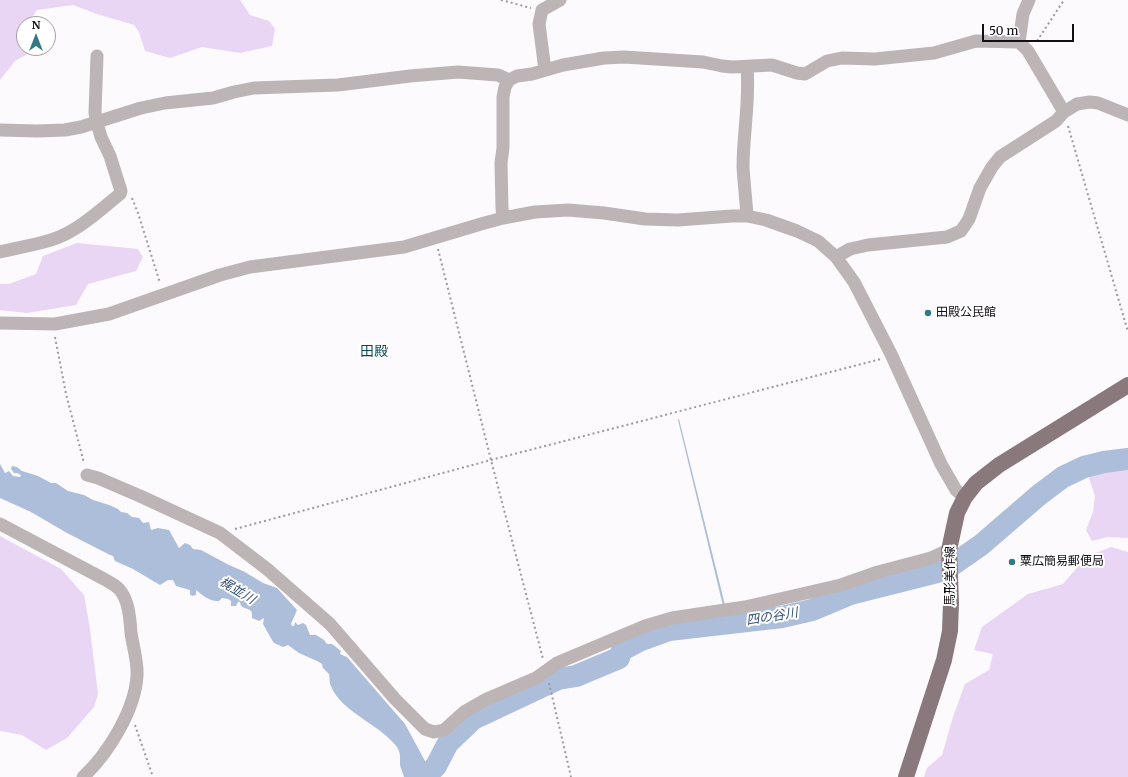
<!DOCTYPE html>
<html>
<head>
<meta charset="utf-8">
<style>
	body { margin:0 }
	#map { position:relative; width:1128px; height:777px; overflow:hidden; background:#fcfafd; font-family:Merriweather,serif }
	canvas { display:block }
	.north { position:absolute; left:16px; top:16px; width:40px; height:40px; box-sizing:border-box; background:#fff; border:1px solid #a09fa1; border-radius:50%; rotate:0deg; font-size:11px; font-weight:700; line-height:16px; text-align:center; color:#120f14 }
	.north::after { content:''; display:block; margin:auto; width:14px; height:18px; background:#327984; clip-path:polygon(50% 0,100% 100%,50% 72%,0 100%) }
	.scale { position:absolute; left:982px; top:24px; width:92px; height:18px; box-sizing:border-box; border:2px solid #120f14; border-top:0; padding-left:5px; font-size:12px; line-height:14px; white-space:nowrap; color:#120f14; -webkit-text-stroke:3px #fff; paint-order:stroke }
</style>
</head>
<body>
<div id="map">
<canvas width="1128" height="777"></canvas>
<div class="north">N</div>
<div class="scale">50 m</div>
</div>
<script>
const g = document.querySelector('canvas').getContext('2d');
g.lineJoin = 'round';
function paint(path, color) {
  g.fillStyle = color;
  g.fill(path, 'evenodd');
}
function trace(path, color, width, dash) {
  g.strokeStyle = color;
  g.lineWidth = width;
  g.lineCap = dash ? 'butt' : 'round';
  g.setLineDash(dash || []);
  g.stroke(path);
}
function write(font, color, halo, rows, align = 'center') {
  g.font = font + ' Merriweather,"Noto Sans JP",serif';
  g.lineWidth = 4;
  g.setLineDash([]);
  g.textBaseline = 'middle';
  g.strokeStyle = halo;
  g.fillStyle = color;
  for (const [text, x, y, turn = 0] of rows) {
    g.save();
    g.translate(x, y);
    g.rotate((+turn || 0) * Math.PI / 180);
    g.textAlign = isNaN(turn) ? turn : align;
    if (halo) g.strokeText(text, 0, 0);
    g.fillText(text, 0, 0);
    g.restore();
  }
}
paint(new Path2D(`
	M 0,0 L 240,0 L 250,15 L 269,21 L 275,29 L 272,46 L 240,53 L 202,47 L 170,58 L 145,51 L 139,32 L 134,25 L 97,14 L 73,5 L 37,10 L 28,24 L 24,24 L 24,48 L 30,48 L 29,53 L 15,61 L 0,80 Z
	M 77,243 L 138,249 L 143,257 L 136,271 L 88,284 L 76,305 L 27,313 L 0,310 L 0,284 L 9,284 L 36,274 L 43,256 Z
	M 1128,464 L 1128,538 L 1108,537 L 1092,541 L 1086,530 L 1093,512 L 1095,496 L 1089,478 L 1100,468 Z
	M 0,536 L 61,569 L 84,595 L 90,629 L 98,694 L 94,707 L 67,738 L 46,750 L 22,735 L 0,731 Z
	M 1111,547 L 1128,552 L 1128,777 L 924,777 L 927,768 L 942,755 L 953,717 L 965,684 L 989,670 L 993,654 L 974,650 L 982,627 L 1028,594 L 1063,584 L 1086,557 Z`), '#e8d6f4');
paint(new Path2D(`
	M 679,419 L 725,605 L 723,606 L 678,420 Z
	M 0,464 L 5,473 L 9,471 L 13,476 L 20,477 L 21,475 L 17,473 L 14,473 L 11,469 L 12,466 L 17,467 L 22,471 L 38,476 L 51,483 L 56,483 L 68,491 L 84,495 L 93,500 L 109,505 L 118,509 L 121,512 L 127,513 L 132,517 L 139,518 L 143,523 L 149,522 L 151,530 L 158,528 L 169,530 L 179,548 L 185,543 L 190,545 L 193,549 L 201,550 L 229,565 L 245,572 L 263,583 L 277,588 L 297,610 L 291,624 L 292,626 L 294,626 L 295,622 L 298,625 L 303,623 L 306,625 L 310,635 L 316,635 L 324,640 L 327,644 L 332,644 L 341,651 L 340,654 L 347,657 L 405,724 L 425,761 L 427,764 L 432,764 L 439,777 L 404,777 C 403,773 401,769 400,765 C 400,759 401,753 397,747 C 381,725 341,712 331,686 C 329,683 330,678 329,674 L 323,668 L 322,664 L 317,661 L 299,653 L 288,645 L 283,647 L 274,643 L 272,640 L 263,624 L 264,618 L 259,621 L 252,618 C 253,607 248,611 241,606 L 240,602 L 238,602 L 236,606 L 231,606 L 231,601 L 228,599 L 222,598 L 219,601 C 211,602 203,596 196,590 L 196,595 L 192,596 L 190,594 L 190,590 L 176,586 L 173,580 L 168,580 L 160,585 L 133,569 L 115,561 L 113,556 L 110,555 L 67,533 L 31,512 L 0,498 Z`), '#acbeda');
trace(new Path2D(`
	M 425,777 L 436,766 L 448,743 L 473,719 L 558,679 L 576,676 L 619,658 L 622,650 L 639,641 L 669,630 L 782,617 L 812,610 L 850,594 L 945,570 L 981,545 L 1039,495 L 1063,477 L 1084,467 L 1104,462 L 1128,459`), '#acbeda', 22);
trace(new Path2D(`
	M 501,0 L 531,8
	M 1037,41 L 1064,0
	M 1068,126 L 1128,332
	M 132,198 L 138,213 L 160,283
	M 438,249 L 491,460 L 543,659
	M 55,337 L 66,394 L 84,463
	M 235,529 L 491,460 L 881,359
	M 549,683 L 571,777
	M 135,725 L 153,777`), '#9b999d', 2, [2, 3]);
trace(new Path2D(`
	M 1029,0 L 1023,14 L 1019,42 L 1028,51 L 1064,112
	M 545,70 L 539,24 L 542,10 L 560,0
	M 0,130 L 37,131 L 65,130 L 81,127 L 141,108 L 165,103 L 213,98 L 234,92 L 254,88 L 338,85 L 410,76 L 458,72 L 498,75 L 509,80
	M 747,216 C 746,200 744,183 743,167 C 743,133 750,101 747,67
	M 503,218 L 502,208 L 501,163 L 503,148 L 503,97 L 505,87 L 509,80 L 517,76 L 532,74 L 563,65 L 604,58 L 624,57 L 703,62 L 722,66 L 732,67 L 772,65 L 797,73 L 805,74 L 827,61 L 842,58 L 875,59 L 934,53 L 976,41 L 1019,42
	M 0,252 C 17,248 34,245 51,240 C 77,232 99,211 120,194 L 121,191 L 110,156 L 101,137 L 97,123 L 95,113 L 97,56
	M 0,323 L 55,324 L 109,314 L 220,275 L 250,267 L 404,247 L 481,224 L 503,218 L 535,212 L 568,210 L 604,213 L 645,219 L 678,220 L 732,216 L 747,216 L 766,220 L 797,231 L 818,241 L 836,257
	M 87,475 L 98,478 L 140,496 L 220,533 L 267,569 L 330,624 L 395,699 L 425,729 L 434,732 L 444,730 L 464,712 L 487,699 L 536,678 L 557,663 L 645,626 L 672,618 L 745,607 L 841,585 L 878,572 L 931,558 L 949,550
	M 965,497 L 956,490 L 941,464 L 891,354 L 854,282 L 836,257 L 850,249 L 868,245 L 947,237 L 961,231 L 969,219 L 980,188 L 992,167 L 1000,157 L 1056,121 L 1064,112 L 1077,104 L 1090,102 L 1098,103 L 1128,115
	M 0,524 L 104,579 C 109,582 115,585 119,589 C 129,600 130,619 131,633 C 133,647 138,662 137,676 C 135,710 108,754 83,777`), '#bdb4b6', 13);
trace(new Path2D(`
	M 906,777 L 944,660 L 950,631 L 951,602 L 949,550 L 957,513 L 965,497 L 976,483 L 999,465 L 1128,385`), '#89797c', 16);
for (const [x, y, r, color] of [
	[928,313,4,"#327984"],
	[1012,562,4,"#327984"]
]) {
  const dot = new Path2D();
  dot.arc(x, y, r, 0, 2 * Math.PI);
  g.fillStyle = color;
  g.fill(dot);
  trace(dot, '#fff', 1.5);
}
write('12px', '#120f14', '#fff', [
	["田殿公民館",936,313],
	["粟広簡易郵便局",1020,562]
], 'left');
write('12px', '#120f14', '#fff', [
	["馬形美作線",951,576,-90]
]);
write('italic 13px', '#39527b', '#fff', [
	["梶並川",237,591,31],
	["四の谷川",772,617,-9]
]);
write('14px', '#0b4952', '#fff', [
	["田殿",374,352]
]);
</script>
</body>
</html>
